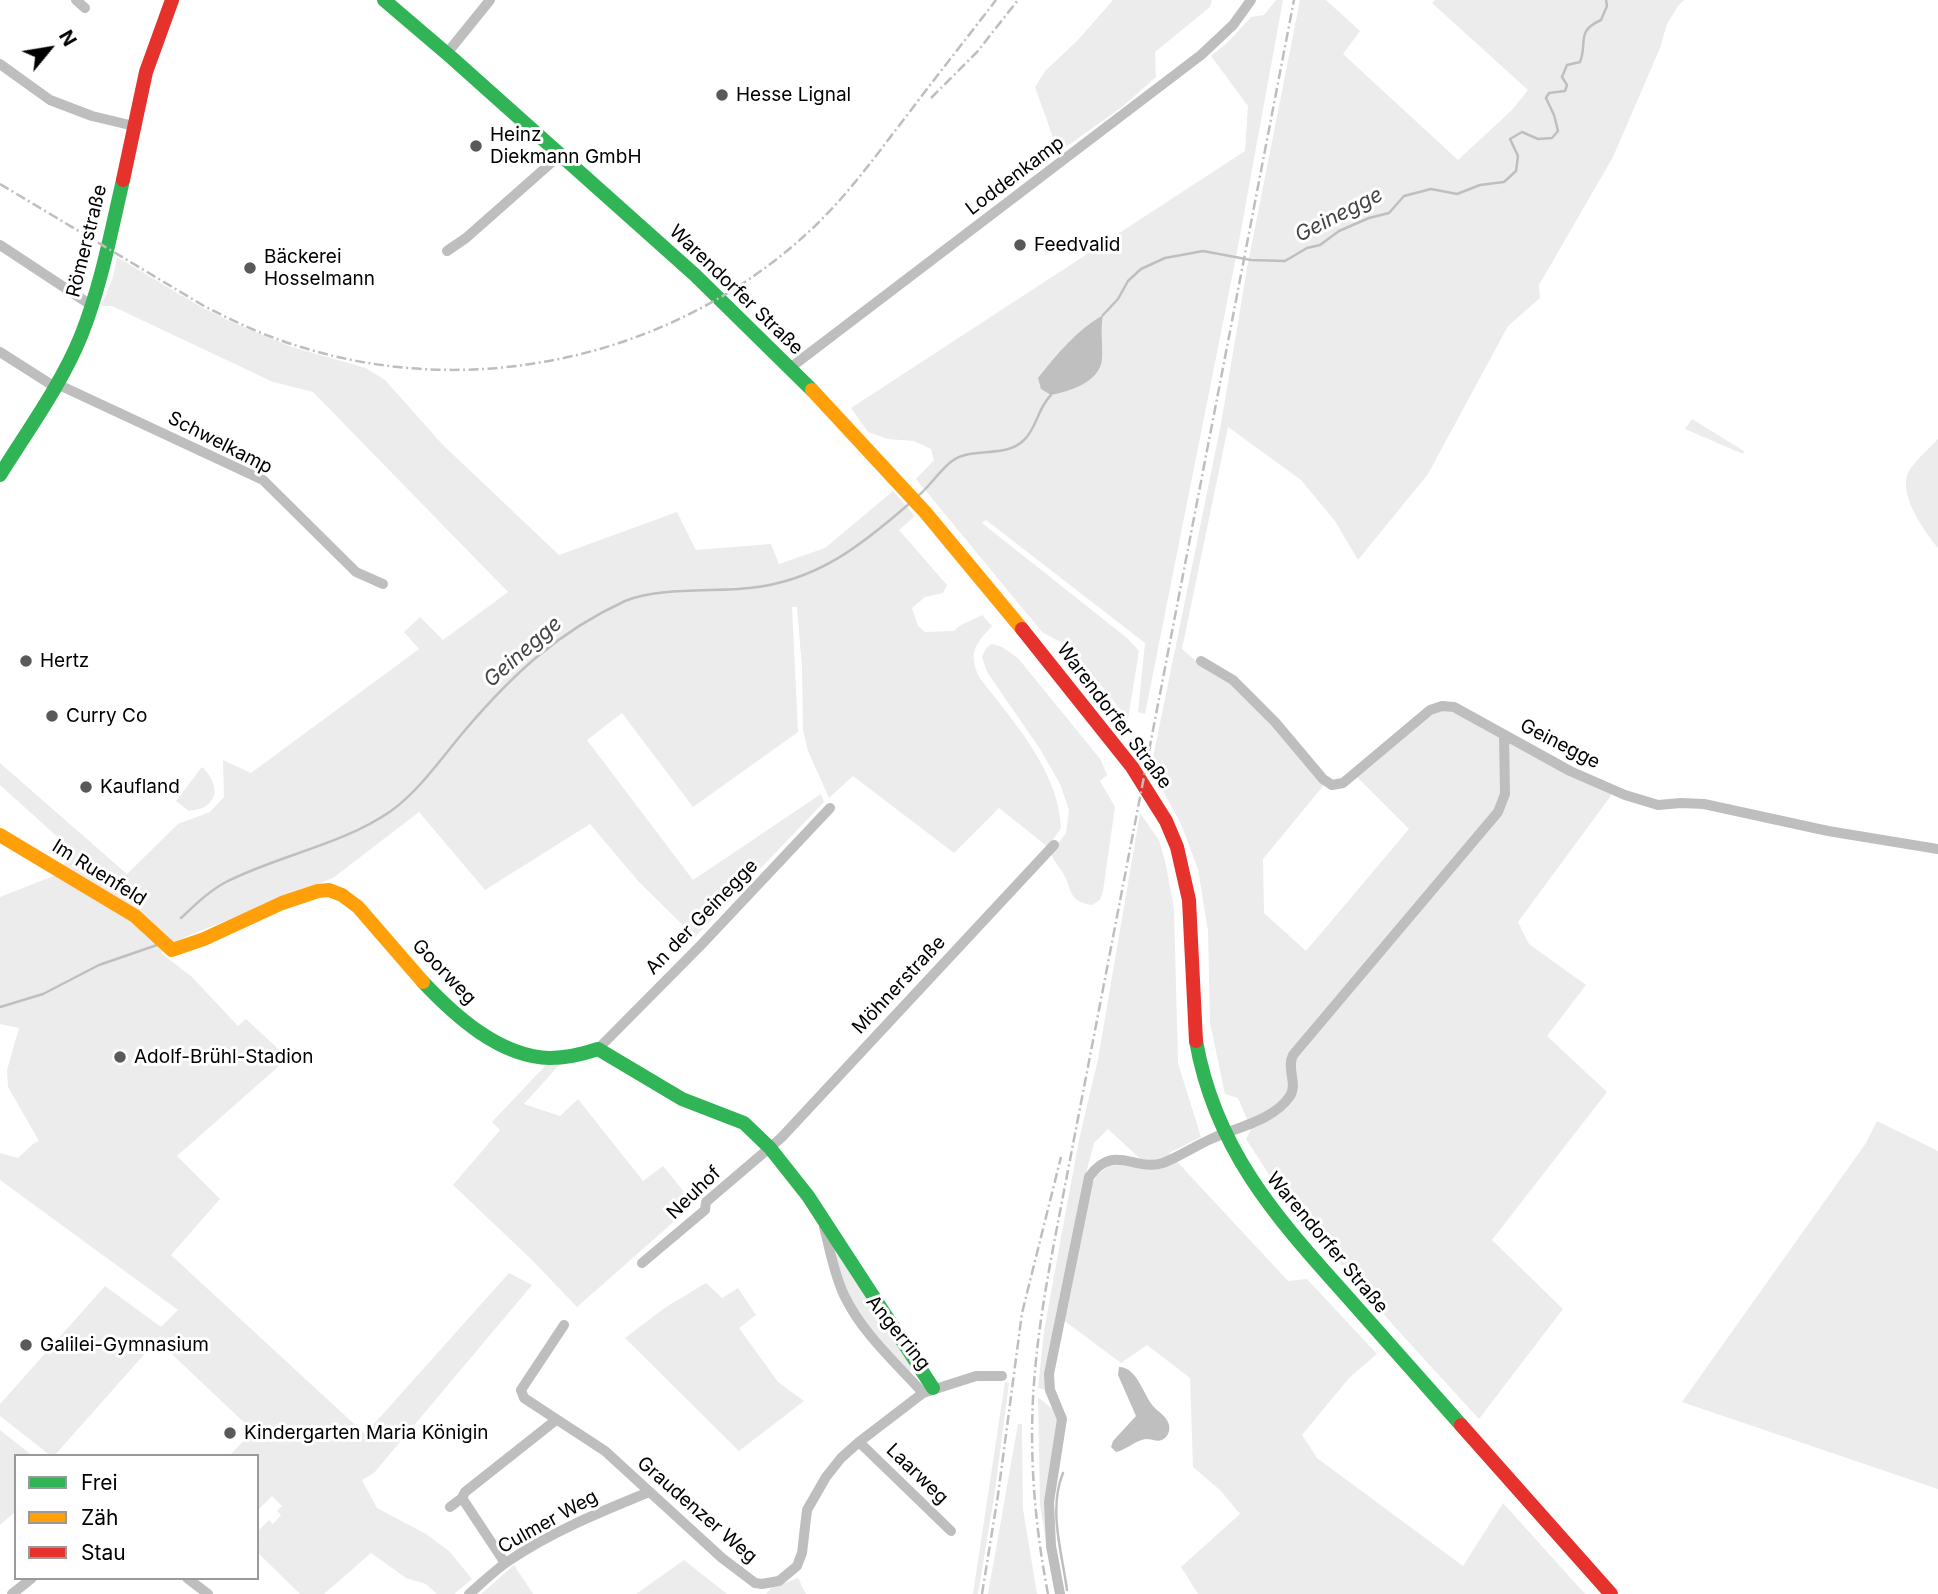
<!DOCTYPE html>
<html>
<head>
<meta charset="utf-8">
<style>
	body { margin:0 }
	#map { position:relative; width:1938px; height:1594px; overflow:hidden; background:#fff; font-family:Inter,sans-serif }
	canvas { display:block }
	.legend { position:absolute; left:14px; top:1454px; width:245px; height:126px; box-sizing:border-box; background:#fff; border:2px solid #999; margin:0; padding:9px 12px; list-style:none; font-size:21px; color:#000 }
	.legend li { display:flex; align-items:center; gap:14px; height:35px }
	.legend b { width:35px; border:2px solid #999 }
	.north { position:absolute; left:14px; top:14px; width:70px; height:70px; -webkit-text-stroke:5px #fff; paint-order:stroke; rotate:60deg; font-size:19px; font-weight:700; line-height:28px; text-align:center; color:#000 }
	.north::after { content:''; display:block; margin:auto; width:24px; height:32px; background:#000; clip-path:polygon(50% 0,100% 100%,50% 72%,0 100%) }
</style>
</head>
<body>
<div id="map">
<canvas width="1938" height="1594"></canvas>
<ul class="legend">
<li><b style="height:9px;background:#30b455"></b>Frei</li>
<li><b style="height:9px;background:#ff9f0a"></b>Zäh</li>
<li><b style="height:9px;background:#e5322d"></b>Stau</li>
</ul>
<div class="north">N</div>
</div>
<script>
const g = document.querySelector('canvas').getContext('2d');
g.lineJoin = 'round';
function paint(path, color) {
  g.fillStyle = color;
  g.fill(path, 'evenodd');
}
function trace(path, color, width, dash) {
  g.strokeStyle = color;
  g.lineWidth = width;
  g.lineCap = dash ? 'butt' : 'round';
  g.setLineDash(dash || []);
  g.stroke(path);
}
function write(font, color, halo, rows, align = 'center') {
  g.font = font + ' Inter,sans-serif';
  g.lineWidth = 6;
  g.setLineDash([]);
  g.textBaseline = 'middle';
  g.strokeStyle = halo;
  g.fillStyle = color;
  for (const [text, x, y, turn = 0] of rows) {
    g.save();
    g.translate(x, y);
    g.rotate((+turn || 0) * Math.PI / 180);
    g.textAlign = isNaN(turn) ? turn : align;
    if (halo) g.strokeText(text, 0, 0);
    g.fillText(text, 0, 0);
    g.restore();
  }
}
paint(new Path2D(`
	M 1113,0 L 1212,0 L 1210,7 L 1155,52 L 1156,77 L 1122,107 L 1063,149 L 1056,146 L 1035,87 L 1046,70 L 1077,41 Z
	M 1276,0 L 1283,0 L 1237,252 L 1145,714 L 1138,712 L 1145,643 L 986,520 L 982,523 L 1127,638 L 1139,651 L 1128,719 L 1071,648 L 1042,632 L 916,479 L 934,460 L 931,449 L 914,441 L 888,439 L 868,432 L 851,408 L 1245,151 L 1248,106 L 1211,56 L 1228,42 L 1251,17 L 1264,15 Z
	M 1300,0 L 1326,0 L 1360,31 L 1343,54 L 1458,160 L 1512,110 L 1528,90 L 1432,3 L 1435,0 L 1684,0 L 1678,6 L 1667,24 L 1660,48 L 1613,157 L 1539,285 L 1540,298 L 1508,326 L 1428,474 L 1358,560 L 1335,521 L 1301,480 L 1228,427 L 1182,649 L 1197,662 L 1232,683 L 1273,725 L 1324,785 L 1263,859 L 1264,913 L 1306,951 L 1409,829 L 1356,776 L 1433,712 L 1449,709 L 1613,793 L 1518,922 L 1529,944 L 1586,985 L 1547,1036 L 1607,1092 L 1492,1240 L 1563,1309 L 1479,1419 L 1393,1325 L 1287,1202 L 1246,1139 L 1251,1129 L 1238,1098 L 1225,1094 L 1210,1023 L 1208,931 L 1198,869 L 1181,824 L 1157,780 L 1149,777 L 1221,424 L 1247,268 Z
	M 117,257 L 203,308 L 234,323 L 292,347 L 366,368 L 385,380 L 443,445 L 559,555 L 677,512 L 696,550 L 771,544 L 779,564 L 825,548 L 893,491 L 915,516 L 899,530 L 947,585 L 943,593 L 925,597 L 912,608 L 918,626 L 925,632 L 954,631 C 962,622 972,621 982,615 L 992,626 C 975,645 968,652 979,677 C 1012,720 1059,771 1061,828 L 1048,847 L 999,808 L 954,853 L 853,776 L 829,798 L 808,751 L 803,730 L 802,668 L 797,607 L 792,607 L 798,732 L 693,807 L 622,713 L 587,740 L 693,880 L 821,794 L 824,802 L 695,937 L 639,882 L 590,824 L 485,890 L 419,812 L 333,878 L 185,937 L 161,953 L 192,977 L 238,1026 L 246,1019 L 288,1058 L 177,1156 L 220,1199 L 171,1255 L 365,1434 L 509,1273 L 532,1285 L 374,1473 L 362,1480 L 377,1508 L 426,1534 L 449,1551 L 472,1579 L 454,1594 L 437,1594 L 426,1584 L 406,1578 L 371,1553 L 324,1594 L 300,1594 L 257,1552 L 257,1540 L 260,1536 L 257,1532 L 269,1520 L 273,1524 L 281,1515 L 277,1511 L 282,1506 L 272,1496 L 257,1511 L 257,1456 L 229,1456 L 253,1431 L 157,1340 L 54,1456 L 51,1456 L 0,1416 L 0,1404 L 105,1286 L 161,1327 L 178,1310 L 0,1180 L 0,1153 L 18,1158 L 33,1144 L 39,1141 L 8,1087 L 7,1070 L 19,1028 L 0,1024 L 0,897 L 56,875 L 73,851 L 0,785 L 0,763 L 127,874 L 178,824 L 210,812 L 224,797 L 223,760 L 251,773 L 419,649 L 404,632 L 420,617 L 443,640 L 508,592 L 313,392 L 273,382 L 112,306 L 101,306 L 113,277 Z
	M 1692,419 L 1744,451 L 1743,454 L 1685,429 Z
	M 1938,439 L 1938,548 C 1925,532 1898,495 1908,473 C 1914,461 1929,449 1938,439 Z
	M 992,644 L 1002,647 L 1018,658 L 1101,760 L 1107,775 L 1100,781 L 1115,807 L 1103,891 L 1100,900 L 1092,905 C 1067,901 1073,890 1063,873 C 1059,866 1054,862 1051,853 L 1066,833 L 1069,810 L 1060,784 L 1040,749 L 987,672 L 982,657 L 986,648 Z
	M 202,767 C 213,777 222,795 206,806 C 202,809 194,810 189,811 L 176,801 Z
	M 1140,813 L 1159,840 L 1166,865 L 1174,909 L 1178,1063 L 1201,1137 L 1169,1153 L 1288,1281 L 1307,1279 L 1377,1354 L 1350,1377 L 1302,1435 L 1317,1458 L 1463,1566 L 1503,1503 L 1585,1594 L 1198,1594 L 1181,1567 L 1240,1514 L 1221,1491 L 1193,1467 L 1190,1378 L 1147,1345 L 1121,1363 L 1062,1319 L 1090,1188 L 1097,1175 L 1111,1164 L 1148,1166 L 1108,1129 L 1094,1143 L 1080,1196 L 1045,1390 L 1038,1388 L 1044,1331 L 1064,1221 L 1079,1140 L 1098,1059 Z
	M 560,1050 L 560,1064 L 524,1104 L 560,1116 L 578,1099 L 643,1181 L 663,1166 L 694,1204 L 577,1307 L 532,1260 L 453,1185 L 500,1130 L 492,1122 Z
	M 1877,1121 L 1938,1151 L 1938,1489 L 1682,1402 L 1866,1143 Z
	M 834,1243 L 913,1369 L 908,1372 L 861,1318 L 842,1282 L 832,1247 Z
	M 706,1283 L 722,1298 L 738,1288 L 756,1315 L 739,1328 L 778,1382 L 804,1401 L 739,1451 L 625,1338 L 666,1307 Z
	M 1005,1382 L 1009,1383 L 995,1491 L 978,1594 L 973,1594 Z
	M 1038,1397 L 1055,1411 L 1059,1424 L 1045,1500 L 1047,1545 L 1040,1506 Z
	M 1018,1424 L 1022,1424 L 1023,1509 L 1037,1594 L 988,1594 Z
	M 0,1430 L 33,1456 L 16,1456 L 16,1511 L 0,1525 Z
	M 684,1560 L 727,1594 L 636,1594 Z
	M 514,1565 L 533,1594 L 481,1594 Z
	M 798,1578 L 806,1594 L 766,1594 L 771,1588 Z`), '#ececec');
paint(new Path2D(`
	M 1103,315 C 1100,330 1103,344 1102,359 C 1100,382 1070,391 1051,395 L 1041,389 L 1038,378 C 1058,353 1076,331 1103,315 Z
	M 1119,1367 C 1137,1367 1143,1394 1153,1406 C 1158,1412 1164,1414 1168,1422 C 1170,1427 1170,1432 1166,1437 C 1159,1444 1154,1439 1146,1439 C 1136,1440 1126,1450 1116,1452 L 1111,1447 L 1113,1441 L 1136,1416 L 1118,1375 Z`), '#bfbfbf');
trace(new Path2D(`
	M 1103,315 L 1118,299 L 1128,281 L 1141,269 L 1165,258 L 1203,251 L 1251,260 L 1285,261 L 1307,248 L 1320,245 L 1339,231 L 1369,218 L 1389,213 L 1404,196 L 1431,189 L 1457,194 L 1480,185 L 1504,182 L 1516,171 L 1518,156 L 1510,139 L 1522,132 L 1538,139 L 1552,138 L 1558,131 L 1554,115 L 1546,98 L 1549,93 L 1565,91 L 1567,85 L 1562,77 L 1567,65 L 1580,62 C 1588,42 1575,32 1601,20 L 1607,6 L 1606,0
	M 918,496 C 930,486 940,470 952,461 C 973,446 1005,459 1024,440 C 1037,428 1037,409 1051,395
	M 181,918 C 195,905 209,891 226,882 C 279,855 342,845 391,811 C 421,789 442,757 466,729 C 513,674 558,632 625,601 C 658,587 714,592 750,588 C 817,581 862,545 910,503
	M 0,1007 L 43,994 L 99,965 L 157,945
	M 1063,1473 C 1048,1509 1062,1553 1067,1590`), '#bfbfbf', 2.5);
trace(new Path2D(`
	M 76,0 L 85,8
	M 448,52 L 490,0
	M 0,64 L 50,100 L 92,116 L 134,126
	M 0,245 L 91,305
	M 447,251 L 466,238 L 560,155
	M 0,352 L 55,387
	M 790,368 L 1201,55 L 1233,25 L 1251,0
	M 57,384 L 263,480 L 356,572 L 383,584
	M 1201,661 L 1233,680 L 1275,722 L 1323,779 L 1332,785 L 1343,783 L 1430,710 L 1442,706 L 1454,707 L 1570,771 L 1625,795 L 1658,805 L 1681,803 L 1704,804 L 1828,831 L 1938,849
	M 598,1049 L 701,945 L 830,808
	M 824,1227 C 830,1250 834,1274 844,1295 C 862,1333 895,1362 923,1393
	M 642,1263 L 705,1210 L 706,1202 L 781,1138 L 1054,845
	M 564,1325 L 521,1390 L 524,1398 L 605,1451 L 722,1558 L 755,1583 L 762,1584 L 779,1581 L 797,1566 L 802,1553 L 807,1510 L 826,1477 L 841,1458 L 859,1442 L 923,1393 L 976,1376 L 1002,1376
	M 859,1442 L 951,1531
	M 450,1507 L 462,1498
	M 505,1563 L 462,1498 L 465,1492 L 556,1420
	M 187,1578 L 208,1594
	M 12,1594 L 32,1578
	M 469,1594 C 482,1583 494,1571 507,1562 C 551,1532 600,1512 649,1492
	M 1060,1594 L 1051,1546 L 1049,1502 L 1062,1419 L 1050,1390 L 1049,1374 L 1089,1177 C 1114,1142 1134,1172 1163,1163 C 1179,1157 1195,1146 1211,1139 C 1237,1127 1273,1121 1290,1096 C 1298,1083 1286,1069 1293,1055 L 1498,812 L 1505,794 L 1504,735`), '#bebebe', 10);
trace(new Path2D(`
	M 384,0 L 452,58 L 695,275 L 812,390
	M 0,475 C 28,430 61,385 81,336 C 101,286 111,232 123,180
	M 423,982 C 455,1016 500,1057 550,1058 C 567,1058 583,1054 598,1049 L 682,1099 L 744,1123 L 770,1148 L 808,1196 L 933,1388
	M 1196,1041 C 1215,1148 1274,1215 1344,1293 C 1383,1337 1422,1381 1461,1425`), '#30b455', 14);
trace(new Path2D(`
	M 812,390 L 925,512 L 1022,629
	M 0,835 L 135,916 L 172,950 L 204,939 L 282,903 L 318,891 L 329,890 L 342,895 L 358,907 L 423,982`), '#ff9f0a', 14);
trace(new Path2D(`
	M 123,180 L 146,72 L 172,0
	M 1022,629 L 1132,767 L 1166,821 L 1177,847 L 1189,900 L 1196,1041
	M 1461,1425 L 1611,1594`), '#e5322d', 14);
trace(new Path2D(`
	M 931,98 L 977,52 L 1018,0
	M 0,184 L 204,306 C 235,322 267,337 301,347 C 480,403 683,354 817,224 C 850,192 877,154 905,118 C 935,78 966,39 996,0
	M 982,1594 L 998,1495 L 1022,1313 L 1061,1157
	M 1048,1594 C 1034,1521 1028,1445 1035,1371 C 1040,1312 1052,1254 1063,1196 L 1294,0`), '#bebebe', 2.5, [10, 3.5, 2, 3.5]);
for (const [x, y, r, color] of [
	[722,95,7,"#595959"],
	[476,146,7,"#595959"],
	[1020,245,7,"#595959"],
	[250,268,7,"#595959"],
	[26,661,7,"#595959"],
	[52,716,7,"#595959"],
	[86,787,7,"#595959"],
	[120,1057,7,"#595959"],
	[26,1345,7,"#595959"],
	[230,1433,7,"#595959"]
]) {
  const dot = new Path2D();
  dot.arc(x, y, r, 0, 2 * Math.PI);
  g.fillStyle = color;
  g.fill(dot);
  trace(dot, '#fff', 2.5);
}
write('19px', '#000', '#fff', [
	["Hesse Lignal",736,95],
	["Heinz",490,135],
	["Diekmann GmbH",490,157],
	["Feedvalid",1034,245],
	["Bäckerei",264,257],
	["Hosselmann",264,279],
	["Hertz",40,661],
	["Curry Co",66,716],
	["Kaufland",100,787],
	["Adolf-Brühl-Stadion",134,1057],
	["Galilei-Gymnasium",40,1345],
	["Kindergarten Maria Königin",244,1433]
], 'left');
write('19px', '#000', '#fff', [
	["Loddenkamp",1015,176,-37],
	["Römerstraße",87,241,-76],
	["Warendorfer Straße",736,290,44],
	["Schwelkamp",220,443,27],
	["Warendorfer Straße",1114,716,53],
	["Geinegge",1560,744,27],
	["Im Ruenfeld",99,873,32],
	["An der Geinegge",702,917,-46],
	["Goorweg",444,972,46],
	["Möhnerstraße",899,985,-47],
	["Neuhof",694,1193,-44],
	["Warendorfer Straße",1327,1243,50],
	["Angerring",898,1333,51],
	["Laarweg",917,1474,44],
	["Graudenzer Weg",697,1510,41],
	["Culmer Weg",548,1522,-29]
]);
write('italic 21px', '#444', '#fff', [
	["Geinegge",1339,215,-27],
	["Geinegge",523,652,-41]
]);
</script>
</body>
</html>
